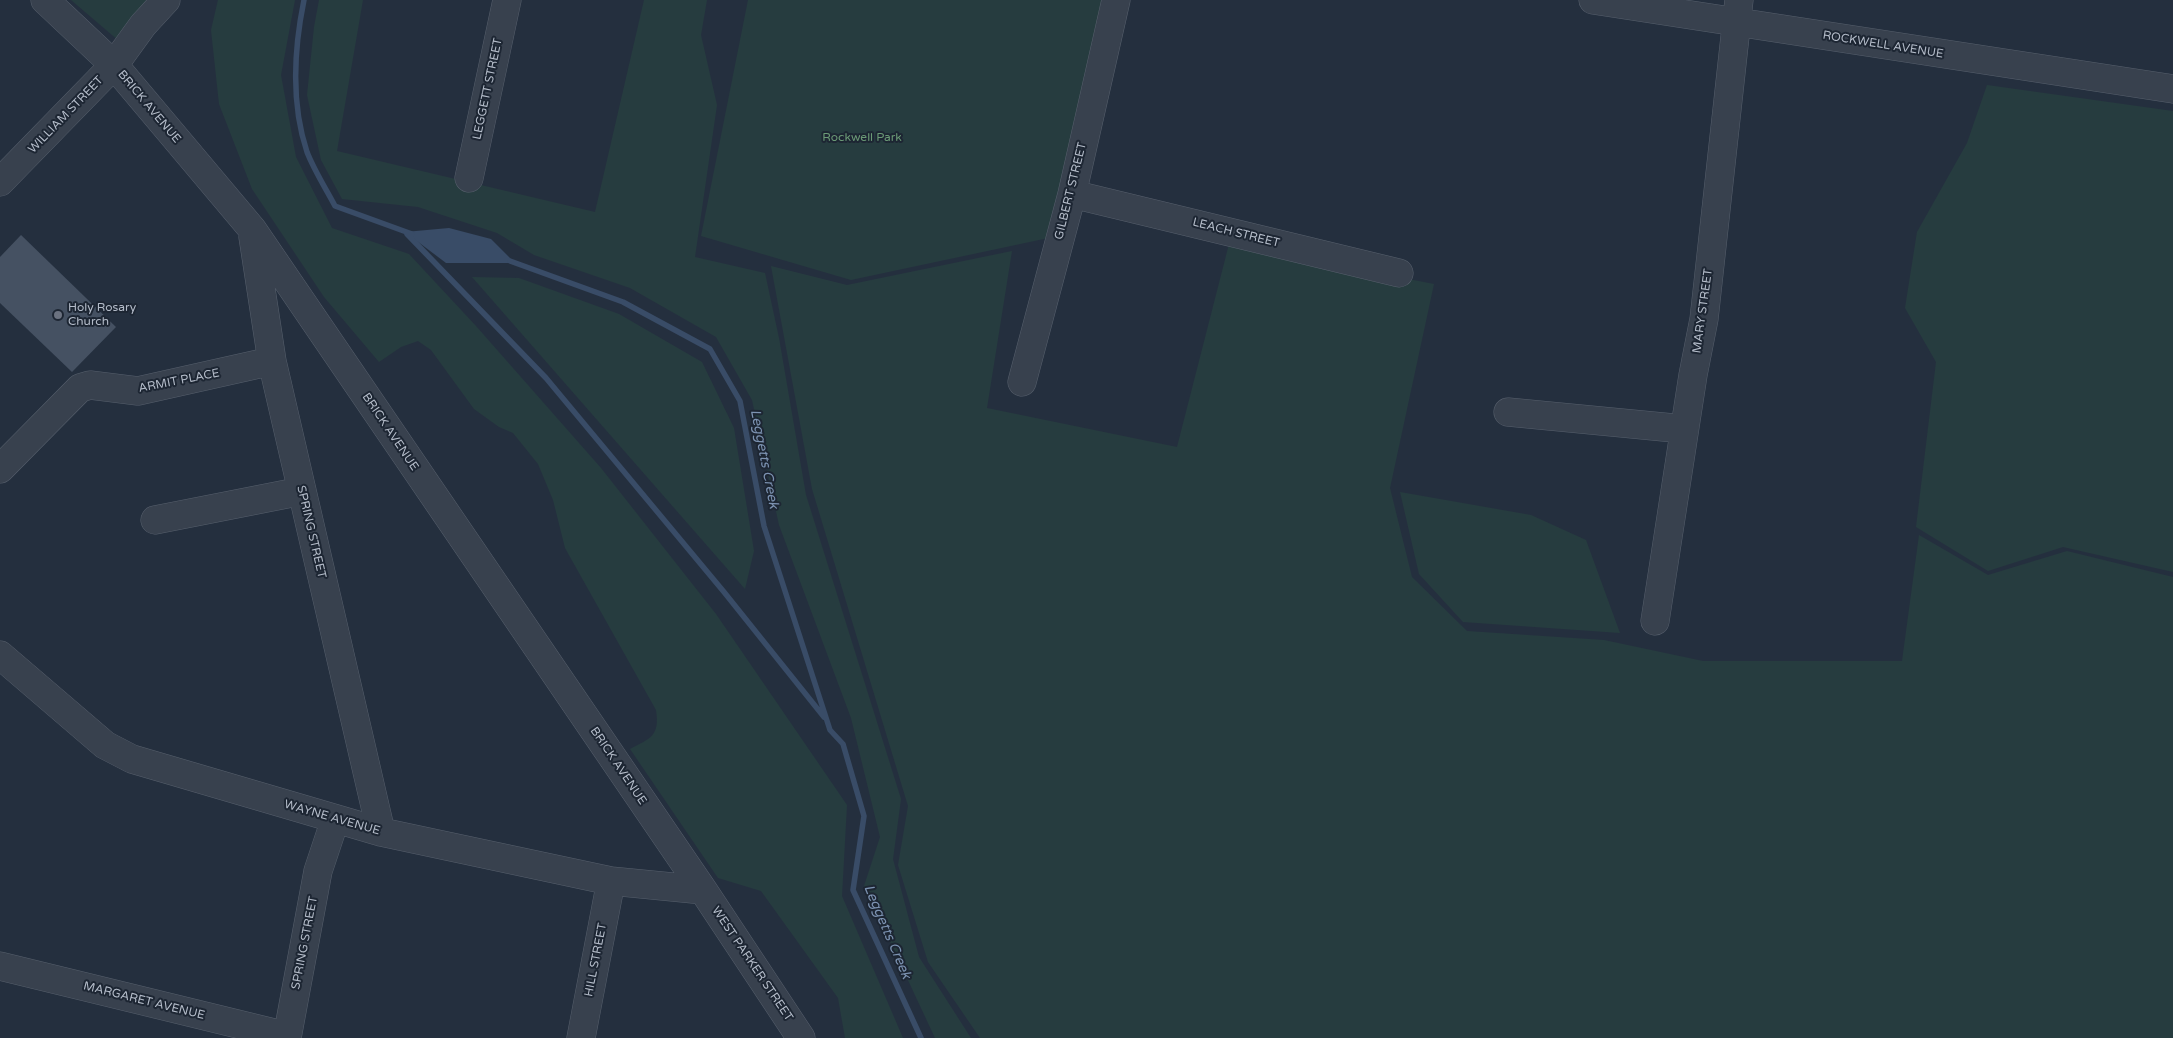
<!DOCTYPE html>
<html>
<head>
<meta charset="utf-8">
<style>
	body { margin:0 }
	canvas { display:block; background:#242f3e }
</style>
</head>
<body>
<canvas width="2173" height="1038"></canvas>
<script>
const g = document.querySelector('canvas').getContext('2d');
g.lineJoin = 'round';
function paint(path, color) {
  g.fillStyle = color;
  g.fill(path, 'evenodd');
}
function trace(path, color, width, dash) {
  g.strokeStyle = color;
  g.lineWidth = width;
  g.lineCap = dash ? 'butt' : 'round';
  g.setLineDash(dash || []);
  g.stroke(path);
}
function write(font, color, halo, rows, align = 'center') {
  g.font = font + ' "Varela Round",sans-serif';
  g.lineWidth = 4;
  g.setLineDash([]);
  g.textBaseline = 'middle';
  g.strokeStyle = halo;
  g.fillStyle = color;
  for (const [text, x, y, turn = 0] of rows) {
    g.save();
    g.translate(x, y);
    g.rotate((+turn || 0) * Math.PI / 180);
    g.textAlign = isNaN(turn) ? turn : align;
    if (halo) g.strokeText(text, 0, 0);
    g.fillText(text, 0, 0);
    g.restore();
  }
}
paint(new Path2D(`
	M 71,0 L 154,0 L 119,41 Z
	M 218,0 L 295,0 L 281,75 L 296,157 L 332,228 L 409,254 L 476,326 L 601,468 L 716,614 L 847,805 L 842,896 L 903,1038 L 845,1038 L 838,998 L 761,891 L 718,878 L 630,749 C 651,738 660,736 656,710 L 565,548 L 553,500 L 538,464 L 513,433 L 499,427 L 474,409 L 431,350 L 418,341 L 401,347 L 379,362 L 324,297 L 252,189 L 219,104 L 211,30 Z
	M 319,0 L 363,0 L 337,151 L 595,212 L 644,0 L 707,0 L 701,35 L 717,105 L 695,257 L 765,273 L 779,338 L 806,495 L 901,799 L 893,859 L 919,957 L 971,1038 L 935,1038 L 864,886 L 880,837 L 851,718 L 779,525 L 752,400 L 716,337 L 630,288 L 534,255 L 497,233 L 418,207 L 342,199 L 321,160 L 307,95 L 314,27 Z
	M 748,0 L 1110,0 L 1053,237 L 851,280 L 701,236 Z
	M 1987,85 L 2173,111 L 2173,572 L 2063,547 L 1988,571 L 1916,527 L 1936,362 L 1905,308 L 1917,232 L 1967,143 Z
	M 1229,244 L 1434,284 L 1390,488 L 1412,577 L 1467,631 L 1604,640 L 1703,661 L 1902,661 L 1919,535 L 1988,575 L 2067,551 L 2173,577 L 2173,1038 L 980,1038 L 928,962 L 898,865 L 908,806 L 812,489 L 771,266 L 847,285 L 1012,251 L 987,408 L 1177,447 Z
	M 472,277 L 519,278 L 619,314 L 702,362 L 734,428 L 754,551 L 745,589 Z
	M 1400,492 L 1531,515 L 1586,540 L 1620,633 L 1463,622 L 1419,574 Z`), '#263c3f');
paint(new Path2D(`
	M 449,228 L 491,239 L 515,263 L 446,263 L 405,232 Z`), '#394c67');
trace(new Path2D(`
	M 304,0 C 294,49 291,104 307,152 C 314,170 326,189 335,206 L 412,234
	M 407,234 L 546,378 L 724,592 L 824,717
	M 510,261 L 623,302 L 710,349 L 740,401 L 764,526 L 830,730 L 843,744 L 864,816 L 853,890 L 921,1038`), '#394c67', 5.5);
paint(new Path2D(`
	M 21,235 L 116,327 L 72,372 L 0,303 L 0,257 Z`), '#455162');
const minor = new Path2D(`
	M 45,0 L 114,65 L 252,229 L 703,890 L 801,1038
	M 1593,0 L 2173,89
	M 469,178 L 507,0
	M 0,182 L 114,65 L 143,25 L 166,0
	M 1072,194 L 1399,273
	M 253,237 L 272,361 L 381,832
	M 1022,382 L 1072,194 L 1116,0
	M 1508,412 L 1684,429
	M 0,469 L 80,388 L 90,385 L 138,391 L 272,361
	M 155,520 L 302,491
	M 1655,621 L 1693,375 L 1704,319 L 1739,0
	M 0,655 L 105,745 L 132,759 L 381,832 L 611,881 L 703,890
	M 0,966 L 287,1036
	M 287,1038 L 318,871 L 335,820
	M 581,1038 L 611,881`);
trace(minor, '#565f6c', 29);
trace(minor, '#38414e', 28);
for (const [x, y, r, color] of [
	[58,315,5,"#6b7280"]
]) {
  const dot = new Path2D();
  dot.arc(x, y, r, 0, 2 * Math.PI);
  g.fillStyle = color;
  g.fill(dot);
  trace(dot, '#1d2633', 2);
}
write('12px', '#b4bcc9', '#1d2633', [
	["ROCKWELL AVENUE",1883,45,9],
	["LEGGETT STREET",488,89,-78],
	["BRICK AVENUE",149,107,50],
	["WILLIAM STREET",66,115,-46],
	["GILBERT STREET",1071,191,-76],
	["LEACH STREET",1236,233,14],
	["MARY STREET",1703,311,-82],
	["ARMIT PLACE",179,381,-11],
	["BRICK AVENUE",390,432,56],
	["SPRING STREET",311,532,77],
	["BRICK AVENUE",618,766,56],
	["WAYNE AVENUE",332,818,16],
	["SPRING STREET",305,943,-79],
	["HILL STREET",596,960,-79],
	["WEST PARKER STREET",752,964,56],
	["MARGARET AVENUE",144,1001,14]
]);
write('12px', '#6b9a76', '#1d2633', [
	["Rockwell Park",862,138]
]);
write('12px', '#b4bcc9', '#1d2633', [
	["Holy Rosary",68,308],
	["Church",68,322]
], 'left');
write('italic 14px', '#7c92b1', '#1d2633', [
	["Leggetts Creek",764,459,79],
	["Leggetts Creek",887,932,67]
]);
</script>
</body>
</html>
